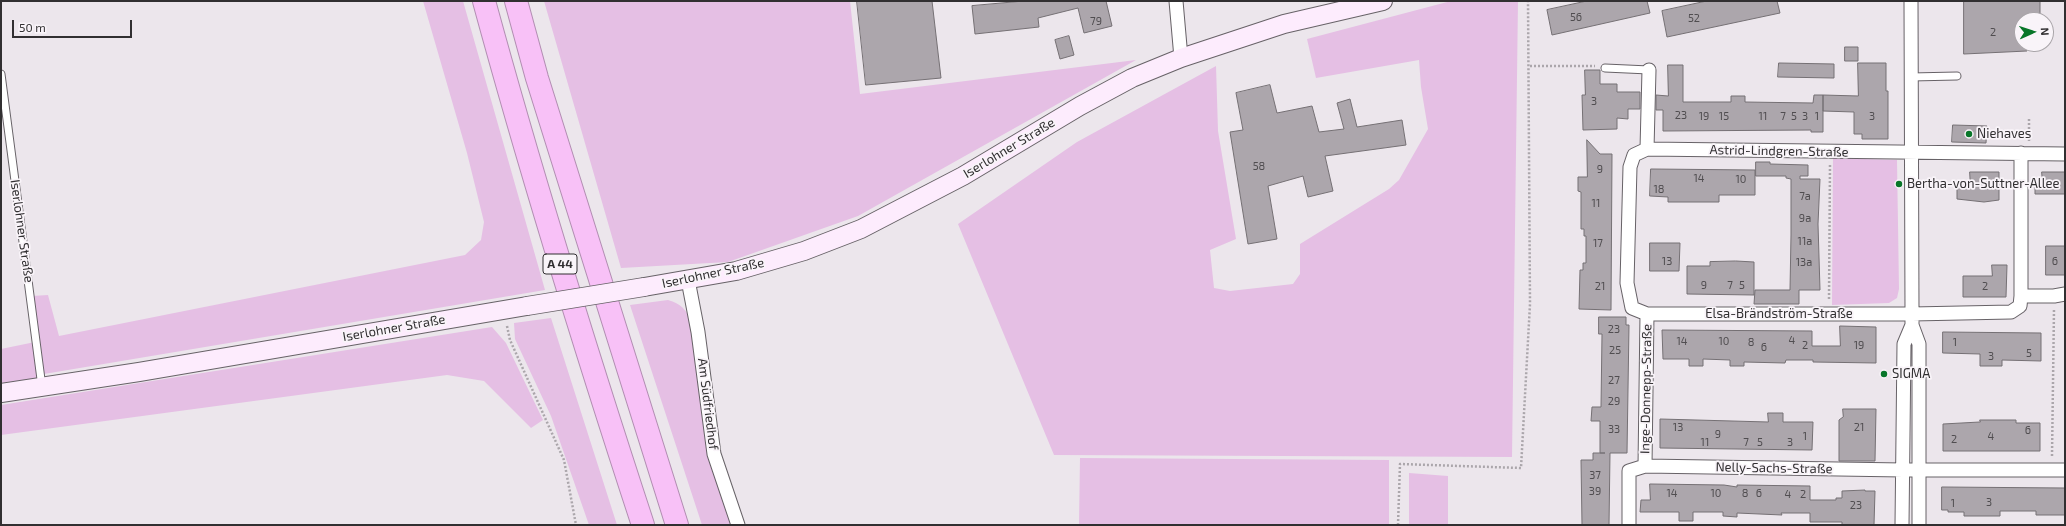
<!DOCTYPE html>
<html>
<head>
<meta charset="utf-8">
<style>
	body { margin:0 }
	#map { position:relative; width:2066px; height:526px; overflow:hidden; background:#ece6ec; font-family:"Exo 2",sans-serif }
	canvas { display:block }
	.frame { position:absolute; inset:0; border:2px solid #312f31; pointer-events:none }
	.north { position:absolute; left:2014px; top:12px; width:40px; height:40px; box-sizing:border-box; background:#f9f4f9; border:1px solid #a9a5a9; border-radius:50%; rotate:87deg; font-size:11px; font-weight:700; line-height:16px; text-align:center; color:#312f31 }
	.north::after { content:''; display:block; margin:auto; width:14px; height:18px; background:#087629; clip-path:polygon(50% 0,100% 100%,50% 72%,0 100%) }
	.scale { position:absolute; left:12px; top:20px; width:120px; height:18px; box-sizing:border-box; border:2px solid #312f31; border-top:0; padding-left:5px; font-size:12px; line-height:14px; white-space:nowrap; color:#312f31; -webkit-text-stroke:3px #f9f4f9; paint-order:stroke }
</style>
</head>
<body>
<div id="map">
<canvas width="2066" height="526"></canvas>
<div class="frame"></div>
<div class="north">N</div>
<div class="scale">50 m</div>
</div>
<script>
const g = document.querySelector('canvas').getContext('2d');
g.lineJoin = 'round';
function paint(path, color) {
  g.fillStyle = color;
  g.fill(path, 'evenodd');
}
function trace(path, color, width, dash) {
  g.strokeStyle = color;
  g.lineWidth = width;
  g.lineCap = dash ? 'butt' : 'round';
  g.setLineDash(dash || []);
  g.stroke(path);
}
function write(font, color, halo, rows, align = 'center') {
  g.font = font + ' "Exo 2",sans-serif';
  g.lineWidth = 3.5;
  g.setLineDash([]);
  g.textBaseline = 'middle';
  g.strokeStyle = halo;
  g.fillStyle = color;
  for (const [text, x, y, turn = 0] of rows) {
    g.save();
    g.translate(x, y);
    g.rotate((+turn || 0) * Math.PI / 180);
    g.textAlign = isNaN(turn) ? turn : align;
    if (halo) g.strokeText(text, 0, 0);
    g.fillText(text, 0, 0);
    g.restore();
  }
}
paint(new Path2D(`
	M 423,1 L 463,1 L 545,290 L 44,374 L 32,296 L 48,295 L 59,336 L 465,255 L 481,240 L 484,222 L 467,153 Z
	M 544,1 L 850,1 L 860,94 L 1136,60 L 858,216 L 728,262 L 621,268 Z
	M 1451,1 L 1518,1 L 1512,457 L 1054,455 L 958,224 L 1077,142 L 1216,66 L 1218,131 L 1236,239 L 1210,250 L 1214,288 L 1230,291 L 1293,284 L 1300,274 L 1300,244 L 1389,189 L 1399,180 L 1428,129 L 1421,87 L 1419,60 L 1316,78 L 1307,39 Z
	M 1833,158 L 1897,160 L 1899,289 L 1897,298 L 1889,303 L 1832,305 Z
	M 668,300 C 681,304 686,309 691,321 L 708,457 L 732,525 L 702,525 L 630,305 Z
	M 551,318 L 617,525 L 589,525 L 551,416 L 515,339 L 514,323 Z
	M 492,327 L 506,343 L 543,420 L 531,428 L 484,381 L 447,375 L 1,435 L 1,405 Z
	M 35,342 L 38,380 L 1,386 L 1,349 Z
	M 1080,458 L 1389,460 L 1389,525 L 1079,525 Z
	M 1409,473 L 1448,476 L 1448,525 L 1409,525 Z`), '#e5bfe4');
const building = new Path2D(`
	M 857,1 L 932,1 L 941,78 L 866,85 Z
	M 1024,1 L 1106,1 L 1112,26 L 1084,33 L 1078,8 L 1038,18 L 1039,27 L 975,34 L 972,6 Z
	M 1587,1 L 1647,1 L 1650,13 L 1552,35 L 1547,10 Z
	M 1707,1 L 1777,1 L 1780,13 L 1667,37 L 1662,11 Z
	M 1964,1 L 2040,1 L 2040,20 L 2022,20 L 2022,44 L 2027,44 L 2027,51 L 1964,54 Z
	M 1069,36 L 1074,55 L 1060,59 L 1055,40 Z
	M 1845,47 L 1858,47 L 1858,61 L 1845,61 Z
	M 1779,63 L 1834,64 L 1834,78 L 1778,77 Z
	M 1858,63 L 1886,63 L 1886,91 L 1888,91 L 1888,139 L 1862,139 L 1862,134 L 1854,134 L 1854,112 L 1823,111 L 1823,95 L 1858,96 Z
	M 1668,65 L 1683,65 L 1683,102 L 1731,102 L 1731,96 L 1745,96 L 1745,102 L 1813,103 L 1814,95 L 1823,95 L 1823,132 L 1811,132 L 1811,130 L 1663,131 L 1663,110 L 1656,110 L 1656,95 L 1668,96 Z
	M 1585,70 L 1600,70 L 1600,84 L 1617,84 L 1617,92 L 1640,92 L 1640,109 L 1628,109 L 1628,119 L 1617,118 L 1617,129 L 1583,130 L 1582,95 L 1585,95 Z
	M 1270,85 L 1277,113 L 1312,106 L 1319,132 L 1344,129 L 1337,103 L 1350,99 L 1357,127 L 1402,120 L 1406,145 L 1325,156 L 1333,191 L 1308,197 L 1303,176 L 1268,186 L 1277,239 L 1248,244 L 1230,132 L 1243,130 L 1236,93 Z
	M 1953,125 L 1987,126 L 1986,143 L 1952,142 Z
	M 1587,140 L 1600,154 L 1612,154 L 1611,310 L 1579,309 L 1580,270 L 1583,270 L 1583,263 L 1586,263 L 1586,236 L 1584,236 L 1584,229 L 1581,229 L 1581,192 L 1578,191 L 1578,177 L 1587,177 Z
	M 1756,162 L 1770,162 L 1770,164 L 1808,165 L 1808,176 L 1800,176 L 1800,179 L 1820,179 L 1818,224 L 1820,290 L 1799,290 L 1799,304 L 1754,304 L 1755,290 L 1790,290 L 1791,235 L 1791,179 L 1786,178 L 1786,176 L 1756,176 Z
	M 1651,169 L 1755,170 L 1755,195 L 1719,195 L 1719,202 L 1668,202 L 1668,197 L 1650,196 Z
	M 1970,172 L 1999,172 L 1999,200 L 1984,202 L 1957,199 L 1957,185 L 1970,185 Z
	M 2042,172 L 2065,172 L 2065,194 L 2035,194 L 2035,181 L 2042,181 Z
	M 1650,243 L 1680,243 L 1679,271 L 1650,271 Z
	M 2046,246 L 2065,246 L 2065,275 L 2046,275 Z
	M 1736,261 L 1754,262 L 1754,295 L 1687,294 L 1687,266 L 1710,266 L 1710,262 Z
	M 1992,265 L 2007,265 L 2006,297 L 1963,297 L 1963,276 L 1992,276 Z
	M 1599,317 L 1626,317 L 1626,325 L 1629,325 L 1627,453 L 1610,453 L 1609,525 L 1582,525 L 1581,460 L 1593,460 L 1593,453 L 1605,453 L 1600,453 L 1600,421 L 1591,421 L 1592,407 L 1601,407 L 1602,334 L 1599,334 Z
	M 1840,326 L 1876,327 L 1876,363 L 1813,362 L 1813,360 L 1786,360 L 1785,363 L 1744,362 L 1744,366 L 1730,366 L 1730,360 L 1703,359 L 1703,366 L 1689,366 L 1689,359 L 1663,359 L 1662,330 L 1812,331 L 1812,346 L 1840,346 Z
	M 1943,332 L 2041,333 L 2041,361 L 2002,360 L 2002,366 L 1980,366 L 1980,354 L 1943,353 Z
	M 1843,409 L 1876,409 L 1875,461 L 1839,461 L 1839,420 L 1843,417 Z
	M 1768,413 L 1783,413 L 1783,422 L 1813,422 L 1812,450 L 1660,448 L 1660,419 L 1768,422 Z
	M 1980,420 L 2016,420 L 2016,423 L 2040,423 L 2040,451 L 1943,451 L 1943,424 L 1980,422 Z
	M 1650,484 L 1724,485 L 1737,487 L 1737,485 L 1810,486 L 1810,500 L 1836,500 L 1836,498 L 1842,498 L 1842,491 L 1865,490 L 1865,491 L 1875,491 L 1874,525 L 1842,525 L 1842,522 L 1810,522 L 1810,513 L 1781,513 L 1782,515 L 1737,513 L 1737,517 L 1723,516 L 1723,512 L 1693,512 L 1693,521 L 1679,521 L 1679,512 L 1640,512 L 1641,500 L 1650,500 Z
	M 1942,487 L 2065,488 L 2065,515 L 2036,515 L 2036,511 L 2000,511 L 2000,516 L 1964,516 L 1964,512 L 1948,512 L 1948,510 L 1942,510 Z`);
paint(building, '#aca6ac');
trace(building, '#757074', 1);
const lane = new Path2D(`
	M 1605,68 L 1649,70
	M 1,74 L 42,387
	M 1911,77 L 1957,76`);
const street = new Path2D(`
	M 1176,1 L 1181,58
	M 1911,1 L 1912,314 L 1912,325 L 1919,344 L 1919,525
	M 1647,149 L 2065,154
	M 688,280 L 698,332 L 714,454 L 738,525
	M 2021,296 L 2021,153
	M 1647,314 L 1912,314 L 2011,312 L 2020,306 L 2021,296 L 2054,296 L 2065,294
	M 1645,466 L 1903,470 L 2065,470
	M 1629,525 L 1629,471 L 1645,466 L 1647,314 L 1632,308 L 1627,283 L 1630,167 L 1634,155 L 1647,149 L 1649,70
	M 1902,525 L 1904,344 L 1912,325`);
const secondary = new Path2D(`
	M 644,287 L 736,271 L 804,251 L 861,229 L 963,176 L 1080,106 L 1132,78 L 1181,58 L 1284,24 L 1383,1
	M 1,393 L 139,372 L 527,306`);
const highway = new Path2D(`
	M 484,1 C 532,177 586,351 643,525
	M 516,1 L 537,78 L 677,525`);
trace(lane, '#676267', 9);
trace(street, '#676267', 15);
trace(secondary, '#676267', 20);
trace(highway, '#b28eb2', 24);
trace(new Path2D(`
	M 1530,66 L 1595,66
	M 2029,119 L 2029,141
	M 1829,299 L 1830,164
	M 507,326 L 510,340 L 564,460 L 576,525
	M 2052,456 L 2054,309
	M 1398,525 L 1400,464 L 1521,468 L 1530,304 L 1528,1`), '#aba6ab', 2.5, [2, 2]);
trace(lane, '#fff', 7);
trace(street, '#fff', 13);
trace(secondary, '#fdecfd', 18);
trace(highway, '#f8c1f7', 22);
const secondaryBridge = new Path2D(`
	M 527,306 L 644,287`);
trace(secondaryBridge, '#676267', 20, []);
trace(secondaryBridge, '#fdecfd', 18);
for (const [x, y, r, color] of [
	[1969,134,4,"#087629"],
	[1899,184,4,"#087629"],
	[1884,374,4,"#087629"]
]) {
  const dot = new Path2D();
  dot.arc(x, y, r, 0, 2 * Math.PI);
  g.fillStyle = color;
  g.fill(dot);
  trace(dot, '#f9f4f9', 1.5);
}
write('11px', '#504d50', null, [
	["56",1576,17],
	["52",1694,18],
	["79",1096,21],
	["2",1993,32],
	["3",1594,101],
	["23",1681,115],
	["19",1704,116],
	["15",1724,116],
	["11",1763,116],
	["7",1783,116],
	["5",1794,116],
	["3",1805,116],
	["1",1817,116],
	["3",1872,116],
	["58",1259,166],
	["9",1600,169],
	["14",1699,178],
	["10",1741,179],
	["18",1659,189],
	["7a",1805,196],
	["11",1596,203],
	["9a",1805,218],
	["11a",1805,241],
	["17",1598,243],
	["13",1667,261],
	["6",2055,261],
	["13a",1804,262],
	["9",1704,285],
	["7",1730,285],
	["5",1742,285],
	["21",1600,286],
	["2",1985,286],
	["23",1614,329],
	["4",1792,340],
	["14",1682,341],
	["10",1724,341],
	["8",1751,342],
	["1",1955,342],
	["2",1805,345],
	["19",1859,345],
	["6",1764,347],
	["25",1615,350],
	["5",2029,353],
	["3",1991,356],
	["27",1614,380],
	["29",1614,401],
	["13",1678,427],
	["21",1859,427],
	["33",1614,429],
	["6",2028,430],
	["9",1718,434],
	["1",1805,436],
	["4",1991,436],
	["2",1954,439],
	["11",1705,442],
	["7",1746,442],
	["5",1760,442],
	["3",1790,442],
	["37",1595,475],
	["39",1595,491],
	["14",1672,493],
	["10",1716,493],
	["8",1745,493],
	["6",1759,493],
	["4",1788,494],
	["2",1803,494],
	["3",1989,502],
	["1",1953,503],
	["23",1856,505]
]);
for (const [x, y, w] of [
	[560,264,34]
]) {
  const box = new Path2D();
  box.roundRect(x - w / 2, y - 10, w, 20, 3);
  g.fillStyle = '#f9f4f9';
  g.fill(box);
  trace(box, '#312f31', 1);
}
write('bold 12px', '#312f31', null, [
	["A 44",560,264]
]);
write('13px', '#312f31', '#f9f4f9', [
	["Niehaves",1977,134],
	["Bertha-von-Suttner-Allee",1907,184],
	["SIGMA",1892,374]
], 'left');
write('13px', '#312f31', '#f9f4f9', [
	["Iserlohner Straße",1009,148,-31],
	["Astrid-Lindgren-Straße",1779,151,1],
	["Iserlohner Straße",22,231,82],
	["Iserlohner Straße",713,273,-12],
	["Elsa-Brändström-Straße",1779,314],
	["Iserlohner Straße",394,328,-10],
	["Inge-Donnepp-Straße",1646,389,-89],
	["Am Südfriedhof",708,404,83],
	["Nelly-Sachs-Straße",1774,468,1]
]);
</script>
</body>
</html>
